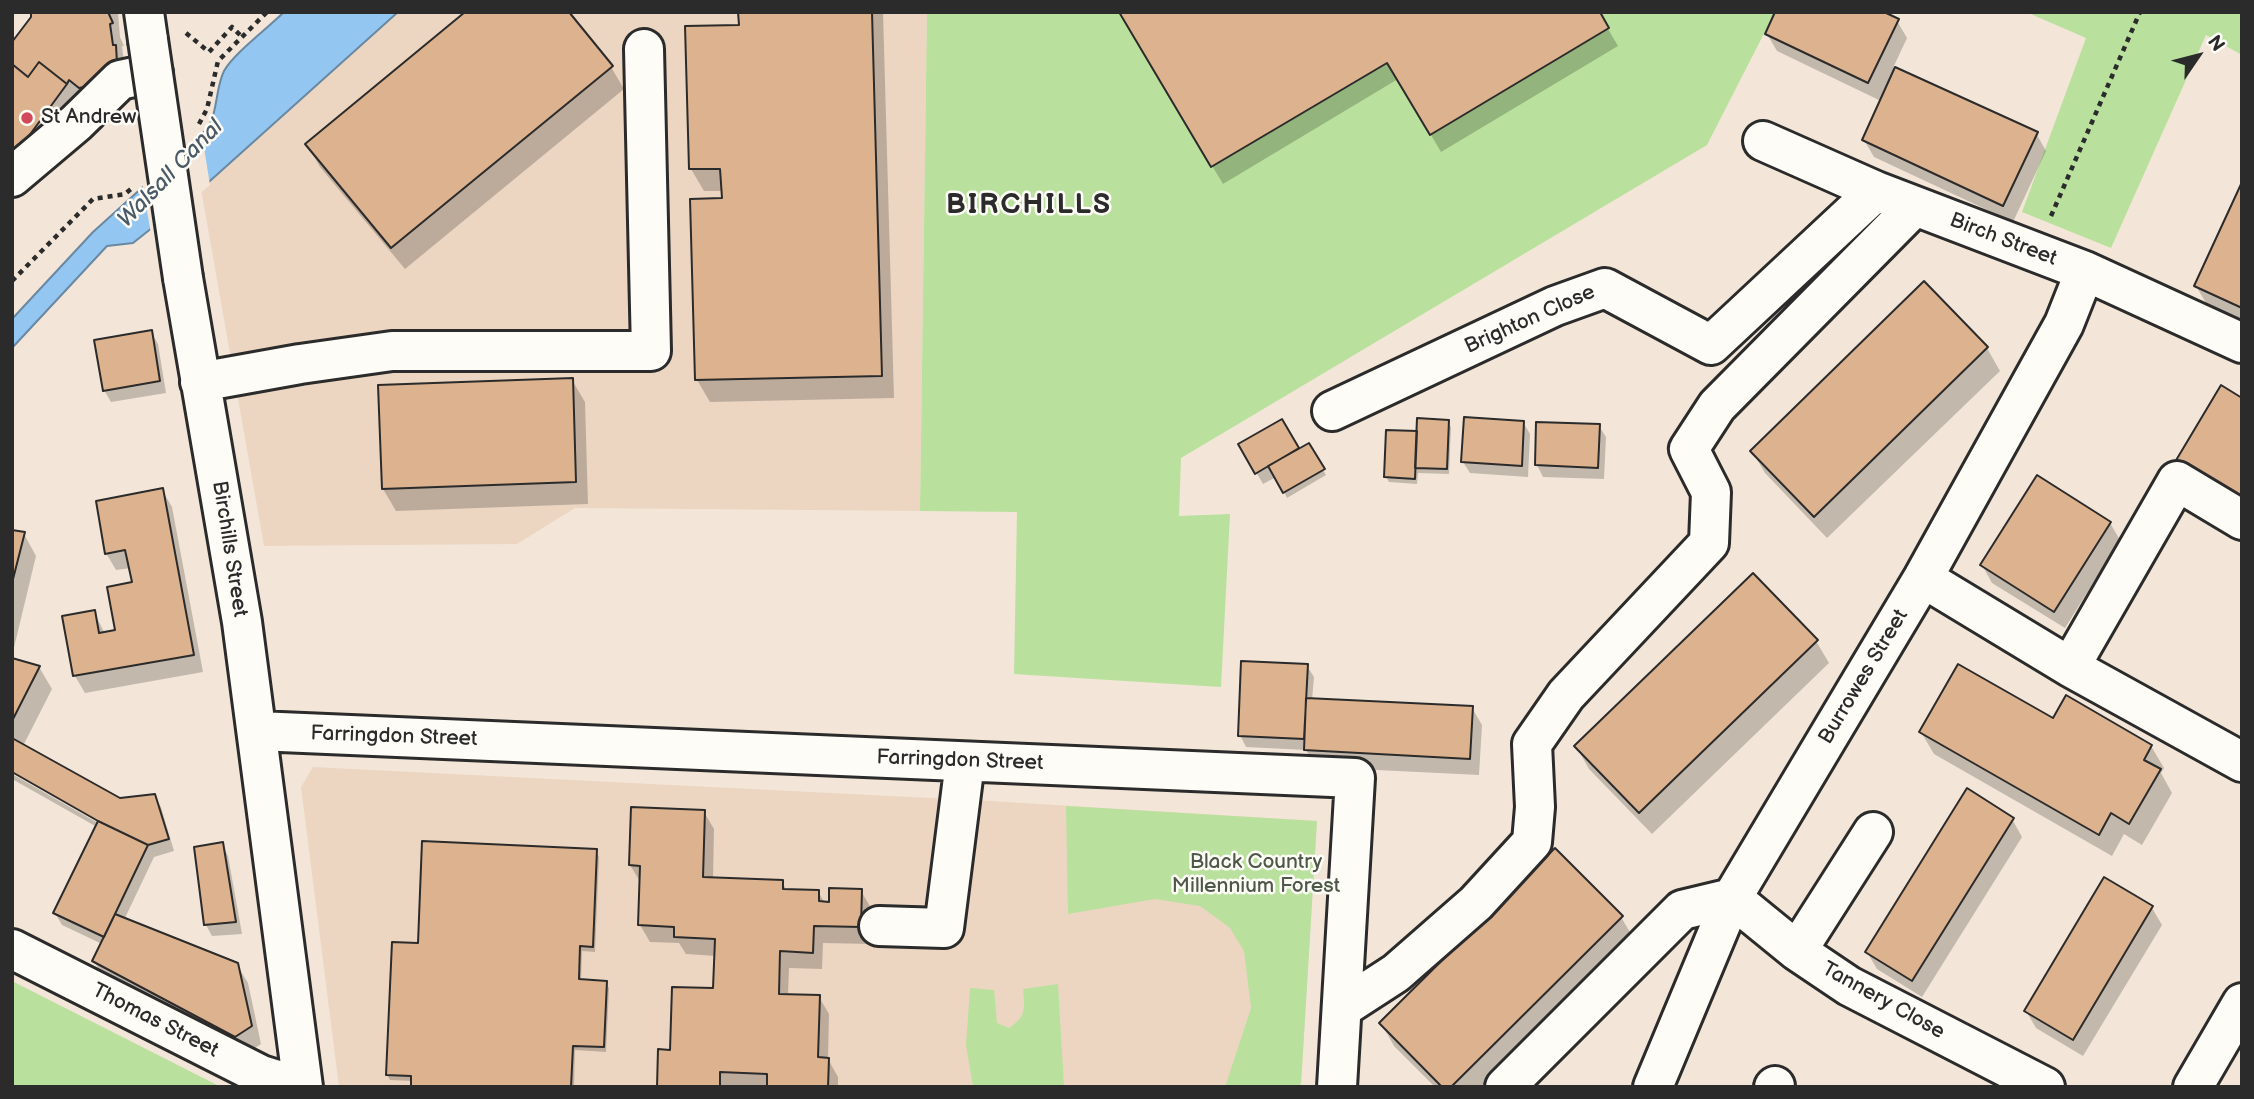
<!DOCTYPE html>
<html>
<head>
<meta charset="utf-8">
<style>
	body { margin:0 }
	#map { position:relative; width:2254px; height:1099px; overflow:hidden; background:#f3e6d8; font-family:"Balsamiq Sans",sans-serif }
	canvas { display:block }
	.frame { position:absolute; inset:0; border:14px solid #2b2b2b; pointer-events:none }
	.north { position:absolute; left:2163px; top:21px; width:70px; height:70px; -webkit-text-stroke:5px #fdfcf7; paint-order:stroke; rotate:55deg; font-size:19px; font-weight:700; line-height:28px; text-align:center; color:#2b2b2b }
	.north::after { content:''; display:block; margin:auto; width:24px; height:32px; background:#2b2b2b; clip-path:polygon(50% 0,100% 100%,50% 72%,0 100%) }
</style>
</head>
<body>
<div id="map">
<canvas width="2254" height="1099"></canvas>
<div class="frame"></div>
<div class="north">N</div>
</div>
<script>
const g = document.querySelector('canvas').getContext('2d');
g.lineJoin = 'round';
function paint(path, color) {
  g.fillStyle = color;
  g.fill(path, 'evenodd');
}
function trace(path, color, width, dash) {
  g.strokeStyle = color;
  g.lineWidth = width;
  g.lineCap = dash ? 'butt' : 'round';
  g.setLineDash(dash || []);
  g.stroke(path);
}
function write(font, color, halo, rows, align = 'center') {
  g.font = font + ' "Balsamiq Sans",sans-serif';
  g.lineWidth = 5;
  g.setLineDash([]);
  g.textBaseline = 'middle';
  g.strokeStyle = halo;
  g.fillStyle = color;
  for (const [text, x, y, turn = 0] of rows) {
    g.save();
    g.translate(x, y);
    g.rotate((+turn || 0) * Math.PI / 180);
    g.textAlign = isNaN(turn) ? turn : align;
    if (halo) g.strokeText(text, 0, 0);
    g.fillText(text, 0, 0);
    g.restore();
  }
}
paint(new Path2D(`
	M 398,12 L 927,12 L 920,511 L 575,508 L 517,544 L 264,546 L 201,189 Z
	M 313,767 L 991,801 L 1317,821 L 1301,1084 L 1297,1087 L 339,1087 L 301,787 Z`), '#ecd6c2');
paint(new Path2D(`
	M 927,12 L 1775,12 L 1707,145 L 1181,458 L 1179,516 L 1230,514 L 1221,687 L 1014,674 L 1017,512 L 920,511 Z
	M 2026,12 L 2242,12 L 2242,55 L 2206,35 L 2111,248 L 2022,212 L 2086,38 Z
	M 1066,806 L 1317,821 L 1301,1084 L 1297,1087 L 1225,1087 L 1251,1008 L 1244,951 L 1230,928 L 1200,906 L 1155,899 L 1068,914 Z
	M 12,981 L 221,1087 L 12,1087 Z
	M 1058,984 L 1064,1087 L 973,1087 L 966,1045 L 970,988 L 994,990 L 997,1023 L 1009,1028 C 1026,1017 1025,1009 1023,989 Z`), '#b9e19d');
const water = new Path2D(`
	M 284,12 L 398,12 L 201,189 L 133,243 L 107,246 L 12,348 L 12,319 L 93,232 L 206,130 C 218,115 215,89 224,71 C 233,54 269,27 284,12 Z`);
paint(water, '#93c6f0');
trace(water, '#6988a1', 2);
paint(new Path2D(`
	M 201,129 L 210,185 L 151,234 L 142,182 Z`), '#f3e6d8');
paint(new Path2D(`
	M 33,12 L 118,12 L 120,37 L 124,46 L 122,46 L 124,62 L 15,165 Z
	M 740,12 L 883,12 L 894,398 L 710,402 L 697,380 L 723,200 L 723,191 L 704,191 L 691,169 L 740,26 Z
	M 1120,12 L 1598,12 L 1618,46 L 1441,152 L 1398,79 L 1223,184 Z
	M 1897,21 L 1907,38 L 1893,68 L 2036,133 L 2046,151 L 2013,222 L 1874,157 L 1864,140 L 1881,101 L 1777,51 L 1767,34 Z
	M 611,67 L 624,89 L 405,269 L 320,167 L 307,144 Z
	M 2242,186 L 2242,323 L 2209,308 L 2196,286 Z
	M 1924,283 L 1987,348 L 2000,371 L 1827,538 L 1765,473 L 1752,451 Z
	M 151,332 L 158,344 L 166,393 L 111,402 L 104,390 Z
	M 572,380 L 585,402 L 588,504 L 396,511 L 383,489 Z
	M 1281,421 L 1299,451 L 1308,445 L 1326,475 L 1287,498 L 1276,477 L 1263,484 L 1240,444 Z
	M 1448,422 L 1451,427 L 1449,474 L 1418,473 L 1417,484 L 1389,482 L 1386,477 L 1418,433 Z
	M 1523,422 L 1530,434 L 1528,477 L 1470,473 L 1463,462 Z
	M 1599,426 L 1606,437 L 1604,479 L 1543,477 L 1537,465 Z
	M 162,490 L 172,507 L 203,672 L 85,693 L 75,676 L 64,618 L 94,612 L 105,634 L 117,632 L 134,584 L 131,568 L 116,570 L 106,553 Z
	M 2110,523 L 2120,540 L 2065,628 L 1992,583 L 1982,565 Z
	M 12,532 L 24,534 L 36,556 L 12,656 Z
	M 1816,641 L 1829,663 L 1652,834 L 1589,769 L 1576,746 Z
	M 12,659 L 39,667 L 52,689 L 23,746 L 120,800 L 154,796 L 161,807 L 174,851 L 154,857 L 124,920 L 237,965 L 248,983 L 261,1044 L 246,1054 L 104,978 L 94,961 L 102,944 L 62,925 L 55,913 L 97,827 L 12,779 L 12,774 L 105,827 L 106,824 L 12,770 Z
	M 1307,666 L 1314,677 L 1312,700 L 1472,708 L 1482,725 L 1479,775 L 1316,767 L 1306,750 L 1246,747 L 1240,735 Z
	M 2053,721 L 2151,746 L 2164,768 L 2161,773 L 2172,793 L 2142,845 L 2124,834 L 2112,856 L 1934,754 L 1921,732 Z
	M 704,812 L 714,829 L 713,879 L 782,882 L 787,891 L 818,892 L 825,903 L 831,903 L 861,891 L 871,908 L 870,944 L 823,943 L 822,969 L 789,968 L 788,996 L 819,997 L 829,1014 L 828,1059 L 838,1077 L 838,1087 L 659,1087 L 671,1052 L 715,990 L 716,956 L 686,954 L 679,943 L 650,942 L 640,925 L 641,883 L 630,865 Z
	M 2012,819 L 2022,837 L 1922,997 L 1877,969 L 1867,952 Z
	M 222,844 L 228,856 L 242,934 L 212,936 L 206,925 Z
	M 596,851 L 599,857 L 595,952 L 582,951 L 581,981 L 606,983 L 609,988 L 606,1052 L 575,1050 L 574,1087 L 413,1087 L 413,1081 L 390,1080 L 387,1075 L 420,945 Z
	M 2152,908 L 2162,925 L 2083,1056 L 2036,1028 L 2026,1011 Z
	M 1621,917 L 1634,939 L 1486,1087 L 1435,1087 L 1394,1046 L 1381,1023 Z`), '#0003');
const building = new Path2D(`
	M 31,12 L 108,12 L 113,23 L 110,24 L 113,45 L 116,45 L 117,63 L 104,83 L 79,88 L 69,80 L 67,84 L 39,62 L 28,77 L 12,64 L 12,42 L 31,17 Z
	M 465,12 L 569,12 L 613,66 L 391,248 L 305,144 Z
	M 738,12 L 872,12 L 882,376 L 695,380 L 690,199 L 722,198 L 720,169 L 689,169 L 685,26 L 739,25 Z
	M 1119,12 L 1600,12 L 1609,28 L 1430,135 L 1387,63 L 1211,167 Z
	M 1775,12 L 1884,12 L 1899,19 L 1868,83 L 1765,34 Z
	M 39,62 L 67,84 L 15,155 L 12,153 L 12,64 L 28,77 Z
	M 1895,67 L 2038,132 L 2003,206 L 1862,140 Z
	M 2242,182 L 2242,308 L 2194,286 Z
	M 1924,281 L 1988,347 L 1814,517 L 1750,451 Z
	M 152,330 L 160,381 L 103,391 L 94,340 Z
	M 573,378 L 576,482 L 382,489 L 378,385 Z
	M 2221,385 L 2242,398 L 2242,502 L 2175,462 Z
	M 1464,417 L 1524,421 L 1522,466 L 1461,462 Z
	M 1417,418 L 1449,420 L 1447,469 L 1415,468 Z
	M 1282,419 L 1299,448 L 1255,474 L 1238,444 Z
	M 1536,422 L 1600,424 L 1598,468 L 1535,465 Z
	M 1386,430 L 1417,431 L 1415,479 L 1384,477 Z
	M 1309,443 L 1325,469 L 1283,493 L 1268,466 Z
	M 2037,475 L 2111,522 L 2054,612 L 1980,565 Z
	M 163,488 L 194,655 L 73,676 L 62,616 L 95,610 L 99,633 L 115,630 L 107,587 L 132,582 L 125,550 L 105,554 L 96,501 Z
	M 12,530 L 25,532 L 12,583 Z
	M 1753,573 L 1818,640 L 1639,813 L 1574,746 Z
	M 12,658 L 40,666 L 12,721 Z
	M 1241,661 L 1308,664 L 1304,739 L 1238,736 Z
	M 1958,664 L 2053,718 L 2066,695 L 2152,745 L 2144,760 L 2161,769 L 2129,824 L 2111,813 L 2099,835 L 1919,732 Z
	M 1306,698 L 1473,706 L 1470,759 L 1304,750 Z
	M 12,738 L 120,798 L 155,794 L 169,839 L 148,845 L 98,821 L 12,772 Z
	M 1967,788 L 2014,818 L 1912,981 L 1865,952 Z
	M 631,807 L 705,810 L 703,877 L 783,880 L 783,889 L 819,890 L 819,901 L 829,902 L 829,888 L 862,889 L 861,927 L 814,926 L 813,953 L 780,951 L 779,994 L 820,995 L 818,1057 L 829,1058 L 828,1087 L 767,1087 L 767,1074 L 720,1072 L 720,1087 L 657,1087 L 658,1049 L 670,1050 L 672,987 L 713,988 L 715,939 L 674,937 L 674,927 L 638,925 L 640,866 L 629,865 Z
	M 98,821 L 148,845 L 104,937 L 53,913 Z
	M 422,841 L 597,849 L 593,947 L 580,946 L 579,979 L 607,981 L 604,1047 L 573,1046 L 571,1087 L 411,1087 L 411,1076 L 386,1075 L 392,942 L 418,943 Z
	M 223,842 L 236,922 L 204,925 L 194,847 Z
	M 1555,848 L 1623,916 L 1451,1087 L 1442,1087 L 1379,1023 Z
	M 2104,877 L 2153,906 L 2073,1040 L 2024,1011 Z
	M 115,914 L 238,963 L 252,1026 L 235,1037 L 92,961 Z`);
paint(building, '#ddb28e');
trace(building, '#2b2b2b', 2);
const minor = new Path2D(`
	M 144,12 L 148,40
	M 1763,141 L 1876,191 L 2085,271 L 2242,343
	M 12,177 L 76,123 L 120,80 L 153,73
	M 183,278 L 242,622 L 303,1087
	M 200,382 L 300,364 L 392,351 L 651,351 L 644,49
	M 1332,411 L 1555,306 L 1605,288 L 1711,345 L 1876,191
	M 1923,578 L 2070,667 L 2177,481 L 2242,520
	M 2070,667 L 2242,762
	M 257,731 L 1355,778 L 1337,1087
	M 879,926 L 944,928 L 965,762
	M 12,949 L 261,1075 L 277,1080 L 301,1077
	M 1797,951 L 1873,832
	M 1342,1008 L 1396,973 L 1476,903 L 1532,842 L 1535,807 L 1532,744 L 1566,695 L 1709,543 L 1711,492 L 1689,449 L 1717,406 L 1915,206
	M 1505,1087 L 1682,910 L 1732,898 L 1797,951 L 1849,986 L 2045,1087
	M 1653,1087 L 1732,898 L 1923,578 L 2064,324 L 2085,271
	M 1774,1087 L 1775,1086`);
const highway = new Path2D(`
	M 2193,1087 L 2242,1003`);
trace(minor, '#2b2b2b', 44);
trace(highway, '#2b2b2b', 44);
trace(new Path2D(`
	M 186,33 L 209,52 L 232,27 L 241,36
	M 199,124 L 207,109 L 218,61 L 267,12
	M 2051,216 L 2140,12
	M 12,281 L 93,199 L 125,194 L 132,188`), '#2b2b2b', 4.5, [5, 5]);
trace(minor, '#fdfcf7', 38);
trace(highway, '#fdfcf7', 38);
const minorBridge = new Path2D(`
	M 148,40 L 183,278`);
trace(minorBridge, '#2b2b2b', 44, []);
trace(minorBridge, '#fdfcf7', 38);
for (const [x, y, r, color] of [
	[27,118,7,"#d1495b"]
]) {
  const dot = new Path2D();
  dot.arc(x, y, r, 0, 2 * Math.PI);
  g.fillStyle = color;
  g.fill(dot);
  trace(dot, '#fdfcf7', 2.5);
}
write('21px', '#2b2b2b', '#fdfcf7', [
	["St Andrew",41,118]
], 'left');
write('21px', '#2b2b2b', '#fdfcf7', [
	["Birch Street",2003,240,21],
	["Brighton Close",1530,320,-24],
	["Birchills Street",229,549,81],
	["Burrowes Street",1864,677,-59],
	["Farringdon Street",394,737,2],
	["Farringdon Street",960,761,2],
	["Tannery Close",1883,1001,29],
	["Thomas Street",155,1021,27]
]);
write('21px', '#4e5848', '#fdfcf7', [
	["Black Country",1256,863],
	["Millennium Forest",1256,887]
]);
write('italic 23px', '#4a5a66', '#fdfcf7', [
	["Walsall Canal",171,174,-46]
]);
g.letterSpacing = '2px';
write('bold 28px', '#2b2b2b', '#fdfcf7', [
	["BIRCHILLS",1029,206]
]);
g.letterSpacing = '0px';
</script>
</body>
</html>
